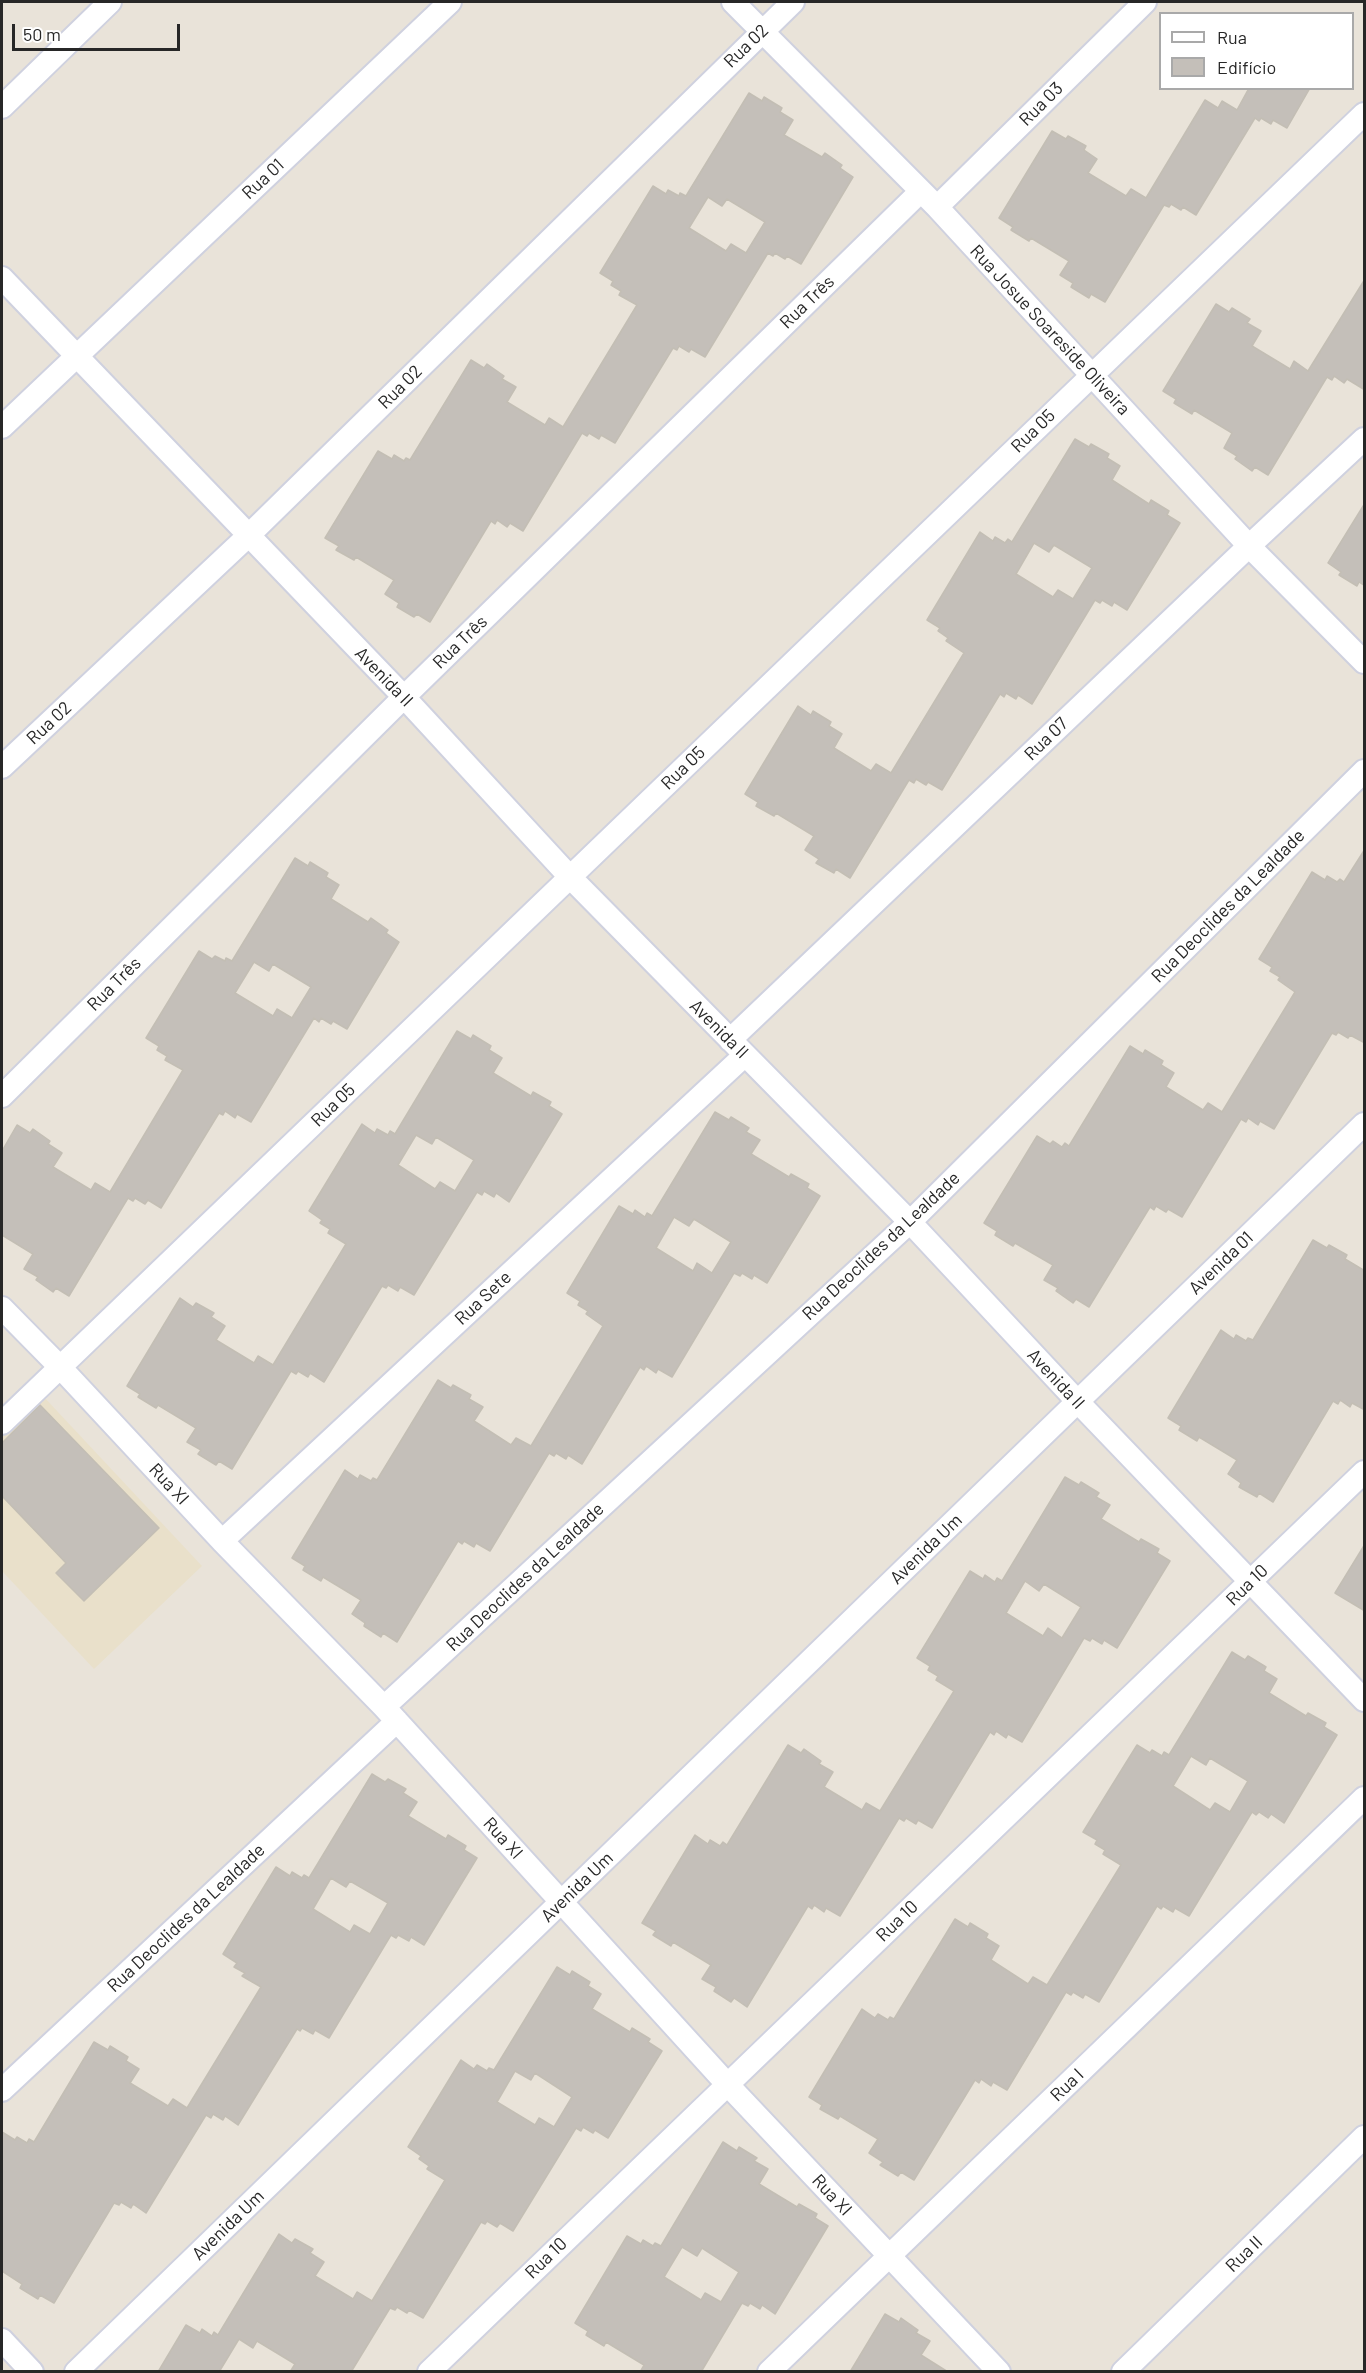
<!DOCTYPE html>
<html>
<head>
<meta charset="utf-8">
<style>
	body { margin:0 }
	#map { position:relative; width:1366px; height:2373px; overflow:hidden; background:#e9e3d9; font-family:Barlow,sans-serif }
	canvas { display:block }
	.frame { position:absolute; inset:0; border:3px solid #272727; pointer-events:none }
	.legend { position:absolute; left:1159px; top:12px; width:195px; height:78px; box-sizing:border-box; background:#fff; border:2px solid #a9a9a9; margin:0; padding:8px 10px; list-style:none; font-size:18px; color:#272727 }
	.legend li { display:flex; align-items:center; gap:12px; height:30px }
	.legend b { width:30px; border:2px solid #a9a9a9 }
	.scale { position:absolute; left:12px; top:24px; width:168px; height:27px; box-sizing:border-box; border:3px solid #272727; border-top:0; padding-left:8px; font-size:18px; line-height:21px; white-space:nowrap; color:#272727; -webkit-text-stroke:4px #fff; paint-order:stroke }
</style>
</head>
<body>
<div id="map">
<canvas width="1366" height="2373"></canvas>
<div class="frame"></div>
<ul class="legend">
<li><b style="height:8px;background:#fff"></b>Rua</li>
<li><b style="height:16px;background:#c4bfb9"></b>Edifício</li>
</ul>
<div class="scale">50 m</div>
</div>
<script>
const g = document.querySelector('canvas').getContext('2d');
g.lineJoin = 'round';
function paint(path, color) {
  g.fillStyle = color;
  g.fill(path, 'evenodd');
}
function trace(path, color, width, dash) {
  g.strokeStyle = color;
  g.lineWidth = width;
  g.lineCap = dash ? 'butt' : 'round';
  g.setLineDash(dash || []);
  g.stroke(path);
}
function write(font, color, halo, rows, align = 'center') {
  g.font = font + ' Barlow,sans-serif';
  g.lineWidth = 5;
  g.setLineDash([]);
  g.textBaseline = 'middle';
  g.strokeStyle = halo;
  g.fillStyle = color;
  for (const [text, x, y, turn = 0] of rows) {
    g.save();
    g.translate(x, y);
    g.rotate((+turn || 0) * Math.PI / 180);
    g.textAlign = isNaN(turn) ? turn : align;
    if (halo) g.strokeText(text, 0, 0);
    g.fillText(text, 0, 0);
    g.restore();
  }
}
paint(new Path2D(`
	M 43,1396 L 202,1566 L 94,1669 L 2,1571 L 2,1436 Z`), '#e9e0ca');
const building = new Path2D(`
	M 1249,88 L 1310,88 L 1287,128 L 1273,120 L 1271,124 L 1261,118 L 1259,121 L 1255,118 L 1196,215 L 1183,207 L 1181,210 L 1171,204 L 1169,207 L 1164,205 L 1105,302 L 1091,294 L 1089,298 L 1071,287 L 1073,283 L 1060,275 L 1069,261 L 1031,238 L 1029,241 L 1011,230 L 1013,227 L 999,218 L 1052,131 L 1066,139 L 1068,136 L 1086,146 L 1084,150 L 1097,159 L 1088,173 L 1126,196 L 1131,189 L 1146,198 L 1205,100 L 1218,108 L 1222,101 L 1237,110 Z
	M 749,93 L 762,101 L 764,97 L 782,108 L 780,112 L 793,120 L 784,135 L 822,157 L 825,153 L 842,165 L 840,168 L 853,177 L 801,264 L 787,256 L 785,259 L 775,253 L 773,256 L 768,253 L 705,357 L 691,349 L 689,352 L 679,346 L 677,350 L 673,348 L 615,443 L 601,435 L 599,439 L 589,433 L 587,436 L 582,433 L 523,531 L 510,523 L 507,527 L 497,520 L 495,524 L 491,521 L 430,622 L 417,614 L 414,617 L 397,607 L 399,603 L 385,594 L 394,580 L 356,557 L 354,560 L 336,550 L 339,546 L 325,538 L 378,451 L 392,459 L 394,455 L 404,461 L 406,458 L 410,460 L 471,360 L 484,368 L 487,364 L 504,376 L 502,379 L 516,387 L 507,402 L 545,425 L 549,418 L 563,427 L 637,305 L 619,295 L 621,291 L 611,285 L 613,281 L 600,273 L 653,186 L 666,194 L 668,190 L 679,196 L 680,193 L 686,196 ZM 708,197 L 722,206 L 727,199 L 765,222 L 746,253 L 731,244 L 726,251 L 689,228 Z
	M 1365,279 L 1365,390 L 1347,379 L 1344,383 L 1334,376 L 1332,380 L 1327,377 L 1268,475 L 1255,467 L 1252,471 L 1235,459 L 1237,456 L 1224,448 L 1232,433 L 1194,410 L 1192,414 L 1174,403 L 1176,399 L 1163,391 L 1216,304 L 1229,312 L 1232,308 L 1250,319 L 1247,323 L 1261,331 L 1252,346 L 1290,369 L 1294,361 L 1308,371 Z
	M 1075,439 L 1089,447 L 1091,444 L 1109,454 L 1107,458 L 1120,466 L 1112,480 L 1149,504 L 1151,500 L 1169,511 L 1167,515 L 1180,523 L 1127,610 L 1114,602 L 1112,606 L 1102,600 L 1100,603 L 1095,600 L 1032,704 L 1018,695 L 1016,699 L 1006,693 L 1004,697 L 1000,694 L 942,790 L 928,782 L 926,785 L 916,779 L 914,783 L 909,780 L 850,878 L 836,869 L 834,873 L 816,863 L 819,859 L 805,850 L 814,836 L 776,813 L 774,816 L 756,806 L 758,802 L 745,794 L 798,706 L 811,715 L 813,711 L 831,722 L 829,726 L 842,734 L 834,748 L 871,771 L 876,764 L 891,773 L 964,653 L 946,641 L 948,638 L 938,631 L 940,628 L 927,620 L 980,532 L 993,541 L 995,537 L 1005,543 L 1008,539 L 1012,542 ZM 1034,543 L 1049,552 L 1054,545 L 1092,568 L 1073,599 L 1058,590 L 1053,597 L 1016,574 Z
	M 1365,503 L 1365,586 L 1359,582 L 1357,586 L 1339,575 L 1341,572 L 1328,563 Z
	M 1365,849 L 1365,1043 L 1350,1035 L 1348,1038 L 1338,1032 L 1336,1035 L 1332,1033 L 1274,1129 L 1260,1121 L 1258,1125 L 1248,1118 L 1246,1122 L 1241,1119 L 1182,1217 L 1168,1209 L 1166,1212 L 1156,1206 L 1154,1210 L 1150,1207 L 1089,1307 L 1076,1299 L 1073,1303 L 1056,1291 L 1058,1288 L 1044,1280 L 1053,1265 L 1015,1243 L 1013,1246 L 995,1235 L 997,1231 L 984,1223 L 1037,1136 L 1050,1144 L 1053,1141 L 1062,1147 L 1065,1143 L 1069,1146 L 1130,1046 L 1143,1054 L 1145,1050 L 1163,1061 L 1161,1065 L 1174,1073 L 1166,1087 L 1203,1110 L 1208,1103 L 1222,1112 L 1295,992 L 1278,980 L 1280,977 L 1270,971 L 1272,967 L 1259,959 L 1312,872 L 1325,880 L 1327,876 L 1337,882 L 1340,879 L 1344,882 Z
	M 295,858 L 308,866 L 310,862 L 328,873 L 326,877 L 339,885 L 331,899 L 368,922 L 371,918 L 388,930 L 386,933 L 399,942 L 347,1029 L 333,1021 L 331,1024 L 321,1018 L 319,1022 L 314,1018 L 251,1122 L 237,1114 L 235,1118 L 225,1111 L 223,1115 L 219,1113 L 161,1208 L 148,1200 L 145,1204 L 135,1198 L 133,1201 L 128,1198 L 69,1296 L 56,1288 L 53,1292 L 36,1280 L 38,1277 L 24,1269 L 33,1254 L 2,1235 L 2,1151 L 17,1125 L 30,1133 L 33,1129 L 50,1141 L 48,1144 L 62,1153 L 53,1167 L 91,1190 L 95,1183 L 110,1192 L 183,1070 L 165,1060 L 167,1056 L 157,1050 L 159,1046 L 146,1038 L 199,951 L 212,959 L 215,956 L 225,961 L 226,958 L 232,961 ZM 254,962 L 269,971 L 273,964 L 311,987 L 292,1018 L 277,1009 L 273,1016 L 235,993 Z
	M 457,1031 L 471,1039 L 473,1035 L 491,1046 L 489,1050 L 502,1058 L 493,1073 L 531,1096 L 533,1092 L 551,1102 L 549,1106 L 562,1114 L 509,1202 L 496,1193 L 494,1197 L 484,1191 L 482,1195 L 477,1192 L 414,1295 L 400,1287 L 398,1291 L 388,1285 L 386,1288 L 382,1286 L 324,1382 L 310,1373 L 308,1377 L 298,1371 L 296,1374 L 291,1371 L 232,1469 L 219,1461 L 216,1465 L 198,1454 L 201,1450 L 187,1442 L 196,1428 L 158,1405 L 156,1408 L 138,1397 L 140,1394 L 127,1386 L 180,1298 L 193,1307 L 196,1303 L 214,1313 L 211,1317 L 225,1326 L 216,1340 L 254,1363 L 258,1356 L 273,1365 L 346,1244 L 328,1233 L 330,1229 L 320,1223 L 322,1220 L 309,1211 L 362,1124 L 375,1133 L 377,1129 L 388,1135 L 390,1131 L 395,1134 ZM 416,1135 L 432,1144 L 436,1137 L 474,1160 L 455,1191 L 440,1182 L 435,1189 L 398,1165 Z
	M 715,1112 L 729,1120 L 731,1117 L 749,1128 L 746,1132 L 760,1140 L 751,1154 L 789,1177 L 791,1174 L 809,1184 L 807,1188 L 820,1196 L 767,1283 L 754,1275 L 752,1279 L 742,1273 L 740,1276 L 734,1273 L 672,1377 L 658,1369 L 656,1373 L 646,1366 L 644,1370 L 640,1367 L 582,1464 L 568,1455 L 566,1459 L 556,1453 L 554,1456 L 549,1453 L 490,1551 L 476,1543 L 474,1547 L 464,1541 L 462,1544 L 458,1541 L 397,1642 L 383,1633 L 381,1637 L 364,1626 L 365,1623 L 352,1614 L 361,1600 L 323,1577 L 321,1581 L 303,1570 L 305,1566 L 292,1558 L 345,1470 L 358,1479 L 360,1475 L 371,1481 L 373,1478 L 377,1480 L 438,1380 L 451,1388 L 453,1385 L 471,1395 L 469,1399 L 483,1407 L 474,1421 L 511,1445 L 516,1438 L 531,1446 L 603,1326 L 586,1314 L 588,1311 L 578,1305 L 580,1301 L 567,1293 L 619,1206 L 633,1214 L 635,1210 L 645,1217 L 647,1213 L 652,1216 ZM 674,1217 L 689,1226 L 694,1219 L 731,1242 L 712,1273 L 697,1263 L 693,1271 L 656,1248 Z
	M 1313,1240 L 1327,1248 L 1329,1245 L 1347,1255 L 1345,1259 L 1365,1271 L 1365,1410 L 1352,1403 L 1350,1407 L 1340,1400 L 1338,1404 L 1333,1401 L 1273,1502 L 1259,1493 L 1257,1497 L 1239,1487 L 1241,1483 L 1228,1474 L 1237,1460 L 1199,1437 L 1197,1441 L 1179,1430 L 1181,1426 L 1168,1418 L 1221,1330 L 1234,1339 L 1236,1335 L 1246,1341 L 1248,1338 L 1253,1340 Z
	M 40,1405 L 159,1528 L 84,1601 L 56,1573 L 66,1563 L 2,1496 L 2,1443 Z
	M 1065,1477 L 1079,1485 L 1081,1482 L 1099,1493 L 1096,1497 L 1110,1505 L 1101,1519 L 1139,1542 L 1141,1539 L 1159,1549 L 1157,1553 L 1170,1561 L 1117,1648 L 1104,1640 L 1102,1644 L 1092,1638 L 1090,1641 L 1084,1638 L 1022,1742 L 1008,1734 L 1006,1738 L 996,1731 L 994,1735 L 990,1732 L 932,1828 L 918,1820 L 916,1824 L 906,1818 L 904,1821 L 899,1818 L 840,1916 L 826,1908 L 824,1912 L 814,1905 L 812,1909 L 808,1906 L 747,2007 L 734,1998 L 731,2002 L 714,1991 L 716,1987 L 702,1979 L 711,1965 L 673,1942 L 671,1946 L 653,1935 L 656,1931 L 642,1923 L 695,1835 L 708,1844 L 710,1840 L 720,1846 L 723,1842 L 727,1845 L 788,1745 L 801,1753 L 804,1749 L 821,1761 L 819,1764 L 833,1772 L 824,1787 L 862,1810 L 866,1803 L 880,1811 L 954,1691 L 936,1680 L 938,1676 L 928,1670 L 930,1666 L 917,1658 L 970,1571 L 983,1579 L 985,1575 L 995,1582 L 997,1578 L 1002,1581 ZM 1025,1581 L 1039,1591 L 1044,1584 L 1081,1607 L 1062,1638 L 1048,1628 L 1043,1636 L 1006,1613 Z
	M 1365,1544 L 1365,1611 L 1335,1593 Z
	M 1232,1652 L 1245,1660 L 1248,1656 L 1266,1667 L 1264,1671 L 1277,1679 L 1269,1693 L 1306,1716 L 1308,1713 L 1326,1723 L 1324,1727 L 1337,1735 L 1284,1823 L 1271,1814 L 1268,1818 L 1259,1812 L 1256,1815 L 1252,1812 L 1189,1916 L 1175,1908 L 1173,1912 L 1163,1906 L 1161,1909 L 1157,1906 L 1099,2002 L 1085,1994 L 1083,1998 L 1073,1992 L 1071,1995 L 1066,1992 L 1007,2090 L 993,2082 L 991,2086 L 981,2079 L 979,2083 L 975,2080 L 914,2180 L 901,2172 L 898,2176 L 880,2165 L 883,2162 L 869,2153 L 878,2139 L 840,2116 L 838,2119 L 820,2109 L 822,2105 L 809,2097 L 862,2009 L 875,2018 L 878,2014 L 888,2020 L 890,2017 L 894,2019 L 955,1919 L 968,1927 L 970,1923 L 988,1934 L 986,1938 L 999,1946 L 991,1960 L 1028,1984 L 1033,1977 L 1047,1985 L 1121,1865 L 1103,1854 L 1105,1850 L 1095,1844 L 1097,1840 L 1083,1832 L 1137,1745 L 1150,1753 L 1152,1750 L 1162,1756 L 1164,1752 L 1169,1755 ZM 1191,1756 L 1206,1765 L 1210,1758 L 1248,1781 L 1230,1812 L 1215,1803 L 1210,1810 L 1173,1786 Z
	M 372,1774 L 385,1782 L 388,1779 L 406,1789 L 403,1793 L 417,1802 L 408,1816 L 446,1839 L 448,1835 L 466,1846 L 464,1850 L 477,1858 L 424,1945 L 411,1937 L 409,1941 L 398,1935 L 396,1938 L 391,1935 L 329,2038 L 315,2030 L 313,2034 L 302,2028 L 300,2031 L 297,2029 L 238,2125 L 225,2116 L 223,2120 L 213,2114 L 211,2118 L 206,2115 L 146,2213 L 133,2204 L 131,2208 L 121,2202 L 119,2205 L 114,2203 L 54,2303 L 40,2295 L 38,2299 L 20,2288 L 22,2284 L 2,2271 L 2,2132 L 15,2140 L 17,2137 L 27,2143 L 29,2139 L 34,2142 L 94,2042 L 108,2050 L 110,2046 L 128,2057 L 126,2061 L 139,2069 L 130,2083 L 168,2106 L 173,2099 L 187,2108 L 261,1987 L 242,1976 L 245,1973 L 234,1967 L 237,1963 L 223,1954 L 276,1867 L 290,1876 L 292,1872 L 302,1878 L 304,1875 L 309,1878 ZM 331,1878 L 346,1887 L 350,1881 L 388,1903 L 370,1934 L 354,1925 L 350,1932 L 313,1909 Z
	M 557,1967 L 570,1975 L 572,1971 L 590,1982 L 588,1986 L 601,1994 L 592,2009 L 630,2032 L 632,2028 L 650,2039 L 648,2042 L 662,2051 L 608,2138 L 595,2130 L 593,2133 L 583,2127 L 581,2131 L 576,2128 L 513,2231 L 500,2223 L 497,2227 L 487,2221 L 485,2224 L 481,2222 L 423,2318 L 409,2310 L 407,2313 L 397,2307 L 395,2310 L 390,2308 L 351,2372 L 290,2372 L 295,2364 L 257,2341 L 253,2348 L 239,2339 L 219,2372 L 158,2372 L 186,2325 L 200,2333 L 202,2329 L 212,2336 L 214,2332 L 218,2335 L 279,2234 L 292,2243 L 295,2239 L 313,2249 L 310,2253 L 324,2262 L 315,2276 L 353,2299 L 357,2292 L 372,2301 L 445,2180 L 427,2169 L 429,2166 L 419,2159 L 421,2156 L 408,2147 L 461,2060 L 474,2069 L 477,2065 L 487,2071 L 489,2068 L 494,2070 ZM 515,2071 L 531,2080 L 535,2073 L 572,2097 L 554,2127 L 539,2118 L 535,2125 L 497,2102 Z
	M 723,2142 L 737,2151 L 739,2147 L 757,2158 L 754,2161 L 768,2169 L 759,2184 L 797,2207 L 799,2204 L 817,2214 L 815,2218 L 828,2226 L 775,2314 L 762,2305 L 760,2309 L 750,2303 L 748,2306 L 742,2303 L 701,2372 L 640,2372 L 644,2365 L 606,2342 L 604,2346 L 586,2335 L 588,2331 L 575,2323 L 627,2236 L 641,2244 L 643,2240 L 653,2246 L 655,2243 L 661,2246 ZM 682,2247 L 697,2256 L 702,2248 L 739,2272 L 721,2302 L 705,2293 L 701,2300 L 664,2277 Z
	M 885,2314 L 899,2322 L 901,2318 L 918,2330 L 916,2333 L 930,2341 L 921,2355 L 948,2372 L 850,2372 Z`);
paint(building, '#c4bfb9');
trace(building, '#c3beb4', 1.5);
const street = new Path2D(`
	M 733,2 L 937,207 L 1249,546 L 1364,662
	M 2,107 L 110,2
	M 937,207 L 1145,2
	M 2,278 L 404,697 L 570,877 L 910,1222 L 1078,1402 L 1364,1700
	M 2,427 L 450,2
	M 2,767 L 248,536 L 793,2
	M 730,1040 L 1249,546 L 1364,439
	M 2,1096 L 404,697 L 921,191
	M 2,1308 L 60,1367 L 222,1541 L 384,1707 L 727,2084 L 999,2372
	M 2,1423 L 1364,114
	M 222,1541 L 745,1055
	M 384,1707 L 910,1222 L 1364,771
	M 2,2090 L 397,1721
	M 2,2340 L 32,2372
	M 76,2372 L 1364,1124
	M 429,2372 L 1364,1472
	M 769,2372 L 1364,1798
	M 1123,2372 L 1364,2137`);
trace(street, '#cfd1df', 26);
trace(street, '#fff', 22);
write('18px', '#272727', '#fff', [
	["Rua 02",746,46,-44],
	["Rua 03",1041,104,-45],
	["Rua 01",263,179,-43],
	["Rua Três",807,302,-44],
	["Rua Josue Soareside Oliveira",1050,330,47],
	["Rua 02",400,387,-45],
	["Rua 05",1033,431,-44],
	["Rua Três",460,642,-44],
	["Avenida II",384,677,46],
	["Rua 02",49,723,-43],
	["Rua 07",1046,739,-44],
	["Rua 05",683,768,-44],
	["Rua Deoclides da Lealdade",1228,906,-45],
	["Rua Três",114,984,-45],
	["Avenida II",719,1029,45],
	["Rua 05",333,1105,-44],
	["Rua Deoclides da Lealdade",881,1246,-43],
	["Avenida 01",1221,1263,-44],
	["Rua Sete",483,1298,-43],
	["Avenida II",1056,1379,47],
	["Rua XI",169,1484,47],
	["Avenida Um",926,1549,-44],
	["Rua Deoclides da Lealdade",525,1577,-43],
	["Rua 10",1247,1585,-44],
	["Rua XI",503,1838,48],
	["Avenida Um",577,1887,-44],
	["Rua Deoclides da Lealdade",186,1918,-43],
	["Rua 10",897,1921,-44],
	["Rua I",1067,2085,-44],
	["Rua XI",832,2195,47],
	["Avenida Um",228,2225,-44],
	["Rua II",1244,2254,-44],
	["Rua 10",546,2258,-44]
]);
</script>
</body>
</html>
